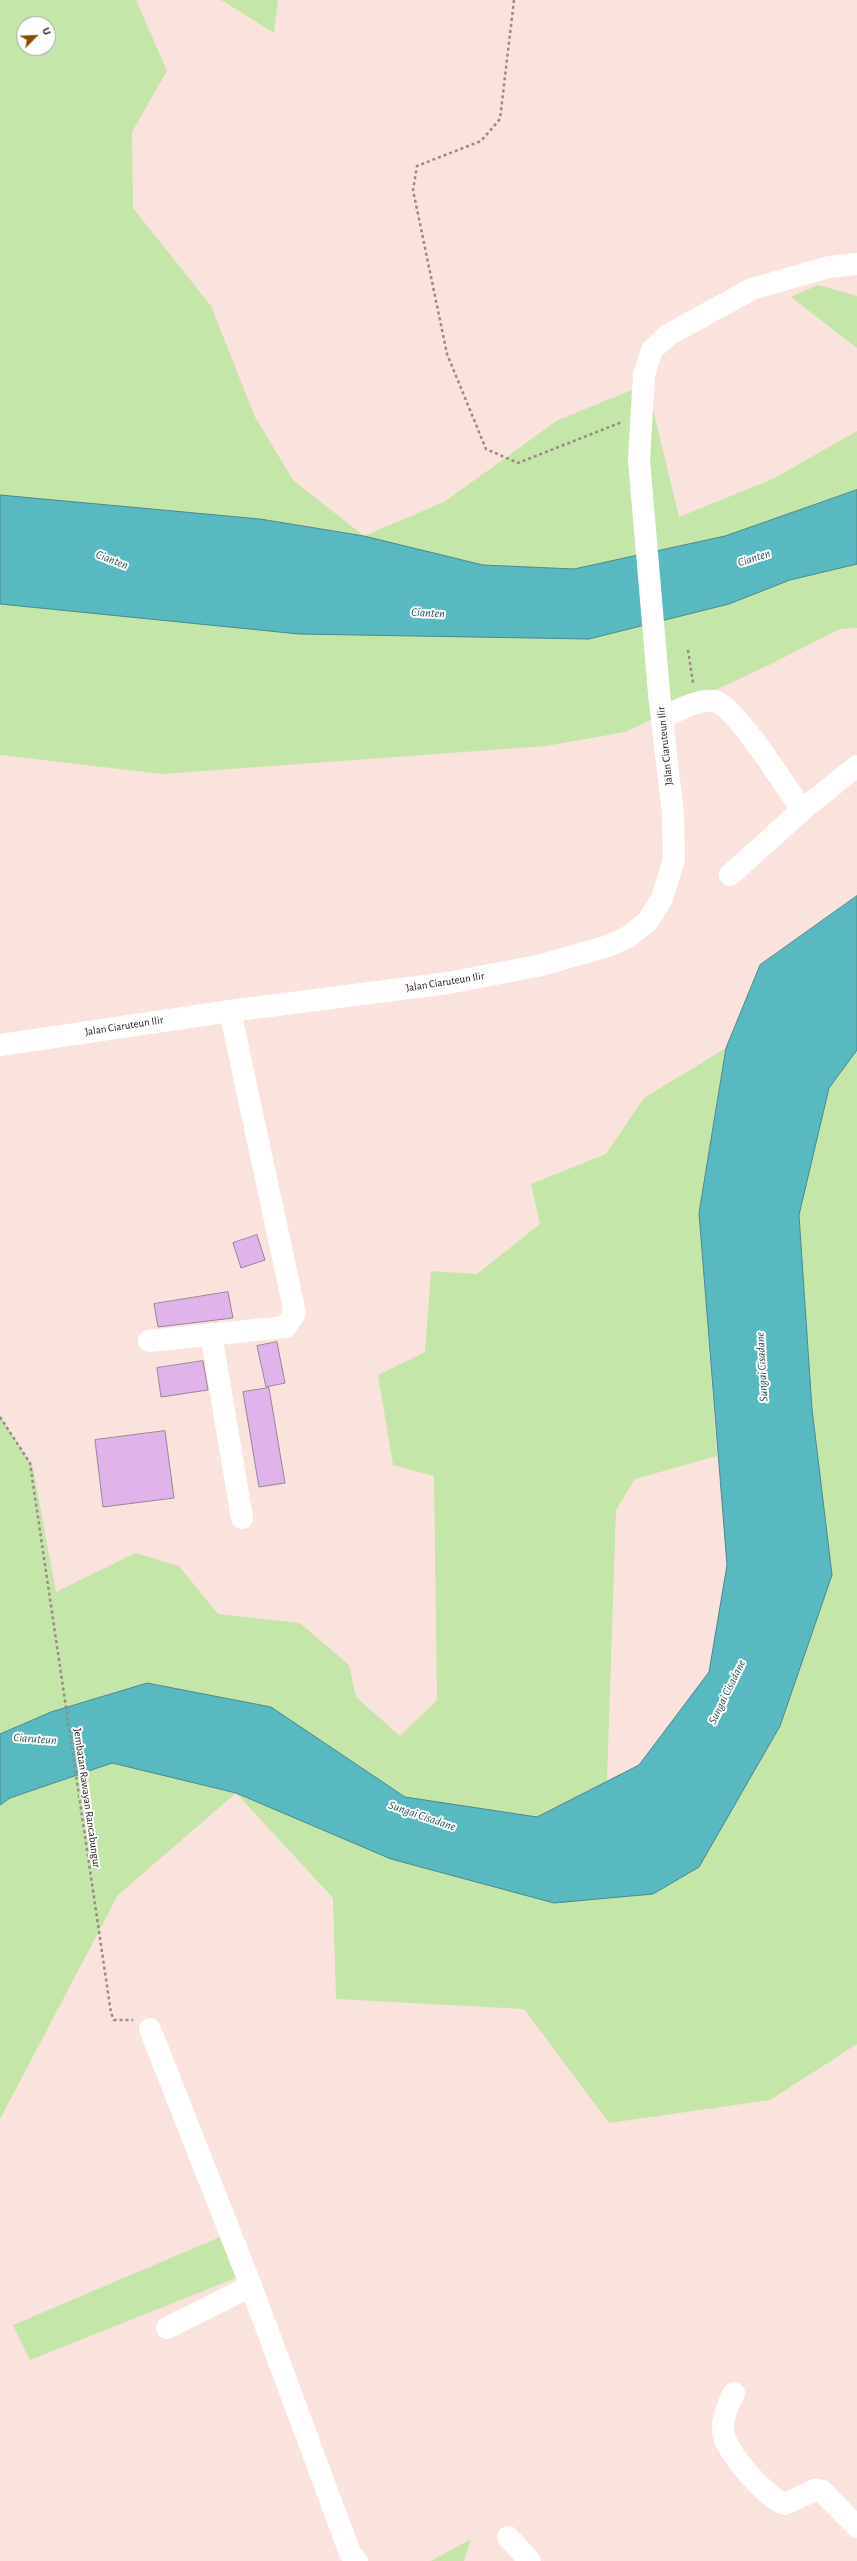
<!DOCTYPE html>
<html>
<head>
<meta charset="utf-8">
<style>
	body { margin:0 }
	#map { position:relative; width:857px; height:2561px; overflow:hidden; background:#fae3dc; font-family:"Alegreya Sans",sans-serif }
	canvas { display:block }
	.north { position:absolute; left:16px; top:16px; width:40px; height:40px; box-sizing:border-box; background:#fff; border:1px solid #a7a3a2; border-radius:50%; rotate:66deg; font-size:11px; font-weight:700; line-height:16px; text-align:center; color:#221a17 }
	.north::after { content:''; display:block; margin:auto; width:14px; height:18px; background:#874c04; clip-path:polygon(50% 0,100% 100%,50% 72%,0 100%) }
</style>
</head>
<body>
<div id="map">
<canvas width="857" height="2561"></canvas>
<div class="north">U</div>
</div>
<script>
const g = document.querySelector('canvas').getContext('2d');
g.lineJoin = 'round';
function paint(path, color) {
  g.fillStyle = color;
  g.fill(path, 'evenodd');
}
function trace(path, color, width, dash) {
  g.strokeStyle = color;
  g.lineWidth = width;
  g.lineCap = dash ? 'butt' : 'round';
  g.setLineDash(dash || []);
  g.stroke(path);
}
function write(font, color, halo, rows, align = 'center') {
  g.font = font + ' "Alegreya Sans",sans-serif';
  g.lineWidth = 4;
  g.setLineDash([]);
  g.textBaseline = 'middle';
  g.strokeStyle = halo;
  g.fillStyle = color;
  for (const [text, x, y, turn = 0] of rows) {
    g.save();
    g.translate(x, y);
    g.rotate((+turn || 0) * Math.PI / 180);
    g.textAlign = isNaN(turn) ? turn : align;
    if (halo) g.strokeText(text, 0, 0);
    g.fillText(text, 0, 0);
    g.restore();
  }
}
paint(new Path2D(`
	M 0,0 L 136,0 L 167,71 L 132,132 L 133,208 L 211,306 L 255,417 L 293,480 L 364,536 L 444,502 L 558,420 L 647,384 L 679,517 L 773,479 L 857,431 L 857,490 L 725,536 L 574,569 L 483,565 L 364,536 L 260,519 L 0,495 ZM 24,24 L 48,24 L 48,48 L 24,48 Z
	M 221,0 L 278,0 L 274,33 Z
	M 818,285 L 857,296 L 857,348 L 791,297 Z
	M 857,564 L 857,628 L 840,629 L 769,665 L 625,732 L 546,746 L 162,774 L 0,755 L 0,604 L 299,634 L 729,604 L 790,580 Z
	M 726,1048 L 699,1213 L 717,1456 L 635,1479 L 616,1510 L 607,1781 L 537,1817 L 405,1797 L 271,1707 L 147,1683 L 51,1712 L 0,1734 L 0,1416 L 33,1467 L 56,1592 L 135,1553 L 179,1566 L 218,1614 L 300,1623 L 349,1665 L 356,1697 L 400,1736 L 437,1700 L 434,1476 L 393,1465 L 378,1375 L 425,1352 L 431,1271 L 477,1274 L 540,1224 L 531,1184 L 606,1154 L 644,1098 Z
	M 857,1050 L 857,2044 L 770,2100 L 609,2123 L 524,2009 L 336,1999 L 333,1898 L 236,1793 L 118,1895 L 0,2119 L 0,1805 L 10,1798 L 112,1762 L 236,1793 L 391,1859 L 554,1903 L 832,1575 L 812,1409 L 799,1215 L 829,1088 Z
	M 220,2237 L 236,2278 L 30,2360 L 13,2325 Z
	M 471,2539 L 464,2561 L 431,2561 Z`), '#c4e6a9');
const water = new Path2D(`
	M 857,490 L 857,564 L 790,580 L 729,604 L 589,639 L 299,634 L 0,604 L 0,495 L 260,519 L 364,536 L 483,565 L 574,569 L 725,536 Z
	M 857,896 L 857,1050 L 829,1088 L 799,1215 L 812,1409 L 832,1575 L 780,1726 L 699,1867 L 653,1894 L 554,1903 L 391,1859 L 236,1793 L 112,1763 L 10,1798 L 0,1805 L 0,1734 L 51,1712 L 147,1683 L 271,1707 L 405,1797 L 537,1817 L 639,1765 L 709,1672 L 727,1565 L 699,1213 L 726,1048 L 760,965 Z`);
paint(water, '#58b9c0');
trace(water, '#48898d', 1);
const building = new Path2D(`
	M 257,1235 L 265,1260 L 241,1268 L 233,1243 Z
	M 228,1292 L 233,1318 L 158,1327 L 154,1304 Z
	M 277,1342 L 285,1383 L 266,1387 L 257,1346 Z
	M 203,1361 L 208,1390 L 161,1397 L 157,1368 Z
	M 269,1388 L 285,1483 L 259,1487 L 243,1392 Z
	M 165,1431 L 174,1498 L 103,1507 L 95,1440 Z`);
paint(building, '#e0b3eb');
trace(building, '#948797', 1);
trace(new Path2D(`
	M 514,0 L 500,119 L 481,141 L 417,166 L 413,190 L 447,354 L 486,449 L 518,463 L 622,422
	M 688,650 L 693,683
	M 0,1417 L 30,1463 L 111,2013 L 114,2020 L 133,2020`), '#9a8984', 2.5, [3, 3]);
trace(new Path2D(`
	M 662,718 C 677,711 697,699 714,701 C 734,704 789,791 802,810
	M 730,875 L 802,810 L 857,766
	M 0,1045 L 230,1011 L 448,983 L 542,965 L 608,946 L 628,937 L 648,921 L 662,898 L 674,860 L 673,814 L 659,693 L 639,460 L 644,375 L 652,350 L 668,335 L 752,289 L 829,267 L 857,264
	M 211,1334 L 242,1518
	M 149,1341 L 285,1327 L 295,1313 L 230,1011
	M 150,2029 L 251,2286 L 350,2553 L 357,2561
	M 167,2328 L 251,2286
	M 734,2393 C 728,2405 722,2417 723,2431 C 724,2450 766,2498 785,2504 L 815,2490 L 822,2491 L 857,2527
	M 508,2537 L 530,2561`), '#fff', 22);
write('11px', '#221a17', '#fff', [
	["Jalan Ciaruteun Ilir",665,746,-96],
	["Jalan Ciaruteun Ilir",445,982,-9],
	["Jalan Ciaruteun Ilir",124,1026,-9],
	["Jembatan Rawayan Rancabungur",87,1798,82]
]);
write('italic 12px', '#285457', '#fff', [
	["Cianten",754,558,-18],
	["Cianten",112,560,21],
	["Cianten",428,613,3],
	["Sungai Cisadane",762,1367,-93],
	["Sungai Cisadane",727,1692,-64],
	["Ciaruteun",35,1739,4],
	["Sungai Cisadane",422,1816,19]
]);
</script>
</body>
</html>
